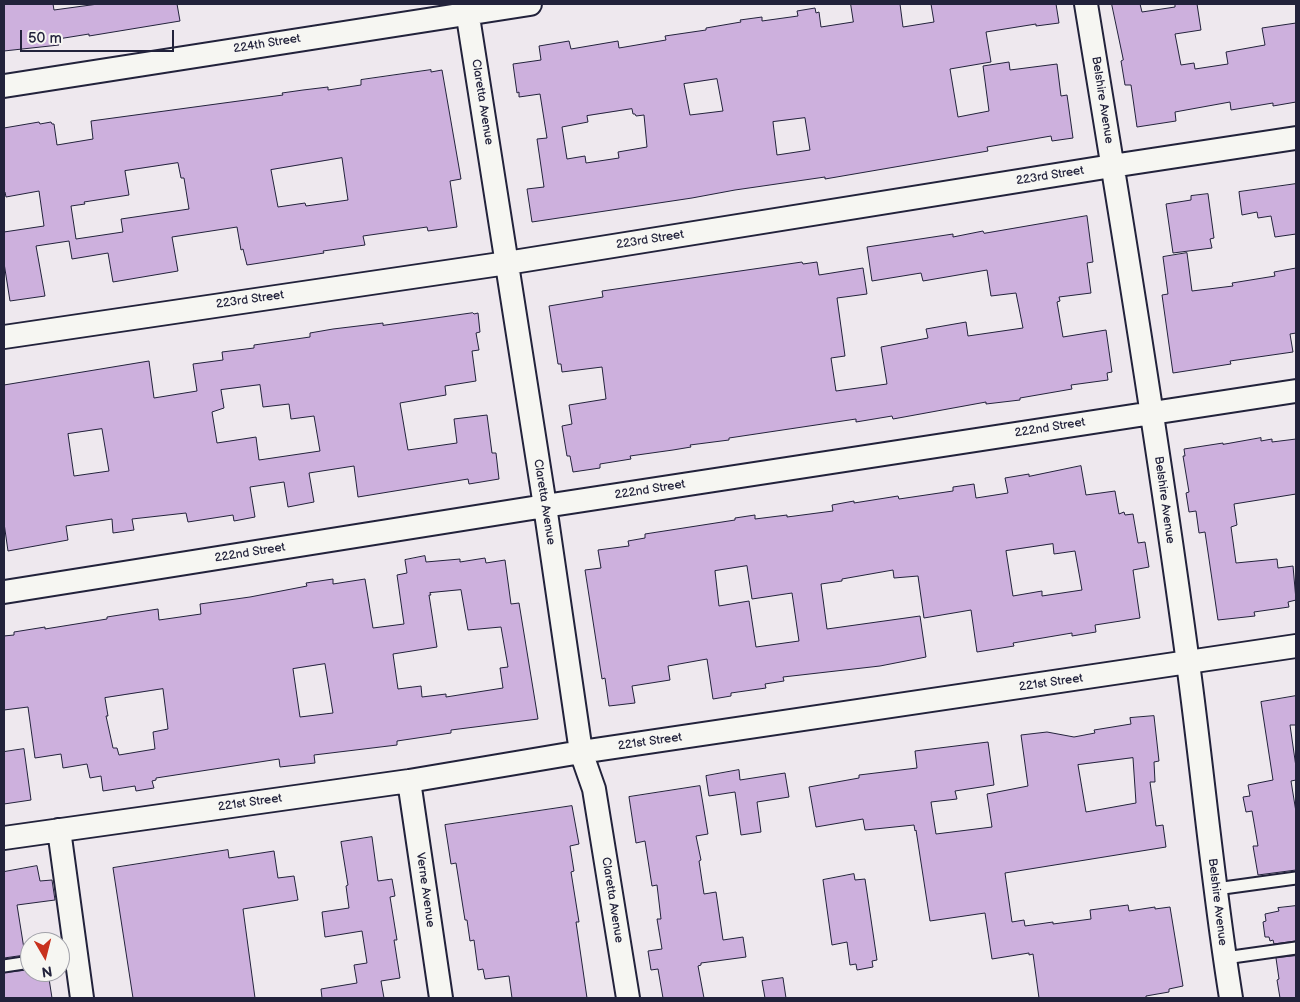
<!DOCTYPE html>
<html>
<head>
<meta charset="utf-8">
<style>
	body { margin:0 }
	#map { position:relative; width:1300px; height:1002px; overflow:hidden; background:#eee8ee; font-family:"Balsamiq Sans",sans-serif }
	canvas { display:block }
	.frame { position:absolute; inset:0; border:5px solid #22223b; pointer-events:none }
	.north { position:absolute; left:20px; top:932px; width:50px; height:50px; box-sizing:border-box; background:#f6f6f2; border:1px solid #a1a1a9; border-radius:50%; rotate:172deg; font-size:14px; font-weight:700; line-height:20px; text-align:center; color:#22223b }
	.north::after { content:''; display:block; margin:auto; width:18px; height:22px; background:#c8321e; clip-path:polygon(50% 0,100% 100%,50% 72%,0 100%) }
	.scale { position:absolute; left:20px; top:30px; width:154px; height:22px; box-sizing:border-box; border:2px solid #22223b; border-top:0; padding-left:6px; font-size:15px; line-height:18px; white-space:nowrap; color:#22223b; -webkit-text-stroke:4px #f6f6f2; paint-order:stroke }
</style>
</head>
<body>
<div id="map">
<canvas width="1300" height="1002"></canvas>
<div class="frame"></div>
<div class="north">N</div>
<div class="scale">50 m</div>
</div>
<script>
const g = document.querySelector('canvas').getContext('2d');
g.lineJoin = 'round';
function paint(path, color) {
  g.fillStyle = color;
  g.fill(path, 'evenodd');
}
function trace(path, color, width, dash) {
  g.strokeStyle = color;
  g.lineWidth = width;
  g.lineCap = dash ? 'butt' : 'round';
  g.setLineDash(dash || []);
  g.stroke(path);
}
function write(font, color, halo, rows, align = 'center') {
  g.font = font + ' "Balsamiq Sans",sans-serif';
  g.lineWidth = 4.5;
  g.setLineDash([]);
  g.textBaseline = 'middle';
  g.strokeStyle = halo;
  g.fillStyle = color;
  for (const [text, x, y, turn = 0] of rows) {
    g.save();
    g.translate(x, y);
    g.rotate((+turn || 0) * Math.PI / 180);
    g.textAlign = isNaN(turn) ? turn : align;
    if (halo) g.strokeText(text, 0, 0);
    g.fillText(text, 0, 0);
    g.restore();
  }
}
const building = new Path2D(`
	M 4,4 L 53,4 L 54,10 L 98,4 L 177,4 L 180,21 L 89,36 L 89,34 L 58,39 L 59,45 L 4,51 Z
	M 851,4 L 900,4 L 903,27 L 934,22 L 931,4 L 1056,4 L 1059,23 L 1036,26 L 1036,24 L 986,32 L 991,62 L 950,69 L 958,117 L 989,111 L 983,66 L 1009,62 L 1010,70 L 1057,64 L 1061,96 L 1067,95 L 1073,138 L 1052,141 L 1051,136 L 987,147 L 988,151 L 825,179 L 825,177 L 735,190 L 692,198 L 532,222 L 527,189 L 544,187 L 537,139 L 547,138 L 540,94 L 519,97 L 519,92 L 517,93 L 513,64 L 541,60 L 539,46 L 569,41 L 571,49 L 618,41 L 619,48 L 666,40 L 665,36 L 706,30 L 706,28 L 741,22 L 740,20 L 762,17 L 762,21 L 798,16 L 797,11 L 815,8 L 816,13 L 819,12 L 821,27 L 853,22 ZM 717,79 L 723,111 L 690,115 L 684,84 ZM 632,109 L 633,114 L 635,114 L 636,116 L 644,115 L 647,147 L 618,152 L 619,158 L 586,163 L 585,156 L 567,159 L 562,127 L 588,122 L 587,116 ZM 805,118 L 810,150 L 777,155 L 773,122 Z
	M 1112,4 L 1140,4 L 1142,12 L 1175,7 L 1175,4 L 1197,4 L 1201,30 L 1175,34 L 1181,65 L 1194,63 L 1195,69 L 1228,64 L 1226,52 L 1265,45 L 1262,28 L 1296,23 L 1296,102 L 1273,106 L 1273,103 L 1231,110 L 1230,102 L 1175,112 L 1176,121 L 1137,127 L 1131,85 L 1125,85 L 1121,61 L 1123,60 Z
	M 431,70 L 431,72 L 442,70 L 461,179 L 450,181 L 457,227 L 428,231 L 427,227 L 363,236 L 365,245 L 323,251 L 324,253 L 247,265 L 243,249 L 241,250 L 237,227 L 172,237 L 178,271 L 113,282 L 108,253 L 72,259 L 69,241 L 36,246 L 45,296 L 10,301 L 4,263 L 4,232 L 44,226 L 39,191 L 6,197 L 5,192 L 4,192 L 4,128 L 39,122 L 40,124 L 51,122 L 52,124 L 54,124 L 57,145 L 93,139 L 91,121 L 283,95 L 282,93 L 303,90 L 328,87 L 328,90 L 361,85 L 361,80 ZM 342,158 L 348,200 L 306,206 L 305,203 L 278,207 L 271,170 ZM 178,163 L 181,178 L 184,178 L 189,209 L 121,219 L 123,232 L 76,239 L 71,206 L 85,204 L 84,202 L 129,195 L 125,171 Z
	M 1296,184 L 1296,234 L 1275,237 L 1271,216 L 1258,218 L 1257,212 L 1242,215 L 1239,192 Z
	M 1208,194 L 1214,238 L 1210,239 L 1212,248 L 1173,253 L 1166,204 L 1191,200 L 1191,196 Z
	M 1087,216 L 1093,262 L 1087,263 L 1091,293 L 1059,297 L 1060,301 L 1057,302 L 1063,337 L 1106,330 L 1112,372 L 1107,373 L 1108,380 L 1071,385 L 1072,389 L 1020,398 L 1020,400 L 986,404 L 986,402 L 893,419 L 892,416 L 856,422 L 856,419 L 729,438 L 729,440 L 690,445 L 691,447 L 673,450 L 630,456 L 631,459 L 600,464 L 600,468 L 573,472 L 570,456 L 567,456 L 562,426 L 572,424 L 569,405 L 606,399 L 602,367 L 562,372 L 561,364 L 558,364 L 549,306 L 603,297 L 602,291 L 802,262 L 803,264 L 817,262 L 819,275 L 863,268 L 867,294 L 837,298 L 845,356 L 831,358 L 836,391 L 887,384 L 881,347 L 928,338 L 926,329 L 966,322 L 968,336 L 1023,328 L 1016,293 L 991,296 L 987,270 L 923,281 L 921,273 L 872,281 L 867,247 L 953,234 L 953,237 L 983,231 L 984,233 Z
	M 1187,253 L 1192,291 L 1233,286 L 1232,283 L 1275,276 L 1274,272 L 1296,268 L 1296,333 L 1290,334 L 1293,352 L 1230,361 L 1231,364 L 1173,373 L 1162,295 L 1168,294 L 1163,257 Z
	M 473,313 L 474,314 L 478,313 L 480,332 L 476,333 L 479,350 L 472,351 L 476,381 L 445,386 L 446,395 L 400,403 L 408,450 L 457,443 L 454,419 L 487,415 L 492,453 L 496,453 L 499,479 L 469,484 L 468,479 L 358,497 L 354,466 L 309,473 L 314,502 L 288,507 L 284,482 L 250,487 L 255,517 L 234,521 L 233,515 L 188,522 L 186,513 L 132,519 L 134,530 L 113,533 L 112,519 L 66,526 L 68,540 L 8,551 L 4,523 L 4,385 L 149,361 L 154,398 L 197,391 L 193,364 L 223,360 L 222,352 L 254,348 L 254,345 L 310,337 L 310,333 L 333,329 L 383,323 L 383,325 ZM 260,385 L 263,407 L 289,404 L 291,419 L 314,416 L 320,451 L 259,460 L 256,437 L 217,443 L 212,412 L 224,408 L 221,390 ZM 102,429 L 109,471 L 74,476 L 68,434 Z
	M 1261,438 L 1261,441 L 1272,439 L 1272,442 L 1296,439 L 1296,494 L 1234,504 L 1237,525 L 1231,527 L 1236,563 L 1277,559 L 1278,568 L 1293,566 L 1296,600 L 1288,602 L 1289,607 L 1254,612 L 1255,616 L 1218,620 L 1205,532 L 1199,533 L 1196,511 L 1189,512 L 1186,493 L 1189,492 L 1183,456 L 1185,456 L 1184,449 L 1223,443 L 1223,444 Z
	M 1081,466 L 1086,495 L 1115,491 L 1119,514 L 1124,512 L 1125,515 L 1133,514 L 1138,543 L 1145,542 L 1149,567 L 1133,570 L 1140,618 L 1095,625 L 1096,632 L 1072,636 L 1072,633 L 1013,643 L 1014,646 L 977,652 L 971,610 L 924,618 L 918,576 L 894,578 L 893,570 L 842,579 L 842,581 L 821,584 L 827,629 L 920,616 L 926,657 L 880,666 L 783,677 L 784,681 L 765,684 L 766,688 L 731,693 L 731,696 L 713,699 L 707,659 L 668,666 L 670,680 L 632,686 L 635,703 L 609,706 L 605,678 L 602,679 L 585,570 L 601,568 L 598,550 L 629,546 L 628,541 L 645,538 L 645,534 L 735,520 L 735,518 L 755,515 L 755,519 L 787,515 L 787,517 L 833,511 L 832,505 L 854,501 L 854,503 L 898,496 L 899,499 L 953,491 L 953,487 L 974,484 L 976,498 L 1008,493 L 1005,478 L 1029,474 L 1029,476 ZM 1053,544 L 1054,554 L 1075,551 L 1082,590 L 1042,596 L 1042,591 L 1013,596 L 1006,551 ZM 747,566 L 752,599 L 792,593 L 799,641 L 756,647 L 749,601 L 719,606 L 715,571 Z
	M 425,556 L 426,562 L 460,559 L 460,562 L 485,558 L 486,563 L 505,560 L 511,604 L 519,603 L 538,719 L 451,730 L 451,733 L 397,741 L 397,745 L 314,755 L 315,763 L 280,767 L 279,759 L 156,778 L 156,780 L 152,781 L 154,788 L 136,791 L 135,786 L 103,791 L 101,776 L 90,778 L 87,764 L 63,768 L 61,754 L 35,758 L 28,707 L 4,710 L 4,636 L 14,635 L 14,632 L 45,627 L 45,629 L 107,619 L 107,617 L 158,609 L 159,620 L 201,614 L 200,604 L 250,597 L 307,586 L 306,583 L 333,579 L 333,584 L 365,579 L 373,628 L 404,624 L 397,575 L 407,573 L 405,560 ZM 461,590 L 468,630 L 501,627 L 508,667 L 500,668 L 503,688 L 446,697 L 446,694 L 422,697 L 421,686 L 398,689 L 393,654 L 437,647 L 429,595 L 431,595 L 430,593 ZM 325,664 L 333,713 L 300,717 L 293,669 ZM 163,689 L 168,729 L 153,732 L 155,749 L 119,755 L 117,748 L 113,748 L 106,716 L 108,716 L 105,698 Z
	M 1296,696 L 1296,725 L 1290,725 L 1296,767 L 1296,780 L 1291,781 L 1296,812 L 1296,870 L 1258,875 L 1253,846 L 1258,846 L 1252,811 L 1246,812 L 1243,797 L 1250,796 L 1248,785 L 1273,780 L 1261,702 Z
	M 1154,716 L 1159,761 L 1154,762 L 1155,782 L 1150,782 L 1156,826 L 1163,825 L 1166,847 L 1005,873 L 1012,922 L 1024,920 L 1025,926 L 1053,922 L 1053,924 L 1091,919 L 1090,910 L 1128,905 L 1129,911 L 1155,907 L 1155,909 L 1170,907 L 1183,986 L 1169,989 L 1169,992 L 1146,996 L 1146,998 L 1039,998 L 1033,954 L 1029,955 L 1029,953 L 992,959 L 985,913 L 930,921 L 916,830 L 915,831 L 914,825 L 865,830 L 863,819 L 816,827 L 809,787 L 859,778 L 859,775 L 917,768 L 915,751 L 988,742 L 994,785 L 955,791 L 957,799 L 931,802 L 936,834 L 992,827 L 987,794 L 1028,786 L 1021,735 L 1047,732 L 1074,737 L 1095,733 L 1094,730 L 1131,724 L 1130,718 ZM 1133,758 L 1136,803 L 1086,812 L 1078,765 Z
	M 24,749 L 31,800 L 4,804 L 4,752 Z
	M 739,770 L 740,780 L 785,773 L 789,797 L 757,802 L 761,832 L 741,835 L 735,792 L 709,796 L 706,776 Z
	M 700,786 L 708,834 L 696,836 L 701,860 L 699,861 L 704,894 L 716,892 L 723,940 L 743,937 L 746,957 L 701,963 L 701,965 L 698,966 L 704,998 L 663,998 L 658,969 L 651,970 L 648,951 L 662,949 L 657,919 L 661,919 L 657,885 L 652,886 L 645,841 L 636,843 L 629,797 Z
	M 572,806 L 579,844 L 570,846 L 574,871 L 571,872 L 579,922 L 576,922 L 587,998 L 512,998 L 509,976 L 485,979 L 483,969 L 478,970 L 474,940 L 470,941 L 467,920 L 465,920 L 456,863 L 451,864 L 445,825 Z
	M 372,837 L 378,881 L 392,879 L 395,896 L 390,897 L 397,940 L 394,940 L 400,978 L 381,981 L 384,998 L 322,998 L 321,989 L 357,983 L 354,965 L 367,963 L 362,931 L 325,937 L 322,912 L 349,908 L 346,886 L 348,885 L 341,842 Z
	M 228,850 L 229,858 L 274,851 L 278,878 L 294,876 L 298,900 L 243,909 L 255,998 L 133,998 L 113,868 Z
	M 37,866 L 40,881 L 52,880 L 55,900 L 17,905 L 25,955 L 4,958 L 4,872 Z
	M 854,874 L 855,880 L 865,879 L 877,960 L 872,961 L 873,967 L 857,970 L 856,964 L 850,965 L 847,942 L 832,945 L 823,880 Z
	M 1296,906 L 1296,941 L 1274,944 L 1273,940 L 1270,941 L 1269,937 L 1265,937 L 1263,922 L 1266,921 L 1265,914 L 1279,911 L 1278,908 Z
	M 1296,956 L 1296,998 L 1280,998 L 1277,980 L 1279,979 L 1276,958 Z
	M 30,970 L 30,972 L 48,972 L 52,998 L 4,998 L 4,973 Z
	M 783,978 L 786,998 L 765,998 L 762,981 Z`);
paint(building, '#cdb0dd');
trace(building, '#22223b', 1);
const lane = new Path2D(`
	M 1216,889 L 1296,878
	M 60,958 L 77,956
	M 1225,958 L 1296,948
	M 4,966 L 30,962`);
const street = new Path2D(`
	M 466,4 L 545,506 L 581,752 L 594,789 L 628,998
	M 1086,4 C 1122,223 1158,442 1188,663 C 1203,774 1213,887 1231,998
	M 4,86 L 530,4
	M 4,337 L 507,263 L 1112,166 L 1296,138
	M 4,592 L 545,506 L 1296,391
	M 409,781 L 441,998
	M 59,830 L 82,998
	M 4,838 L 409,781 L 581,752 L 1296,646`);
trace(lane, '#22223b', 15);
trace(street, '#22223b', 26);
trace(lane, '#f6f6f2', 11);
trace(street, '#f6f6f2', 22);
write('12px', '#22223b', '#f6f6f2', [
	["224th Street",267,44,-9],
	["Belshire Avenue",1102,100,81],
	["Claretta Avenue",482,102,81],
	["223rd Street",1050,176,-9],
	["223rd Street",650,240,-9],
	["223rd Street",250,300,-8],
	["222nd Street",1050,428,-9],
	["222nd Street",650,490,-9],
	["Belshire Avenue",1164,500,82],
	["Claretta Avenue",544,502,81],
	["222nd Street",250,553,-9],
	["221st Street",1051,683,-8],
	["221st Street",650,742,-8],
	["221st Street",250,803,-8],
	["Verne Avenue",425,890,82],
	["Claretta Avenue",612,900,81],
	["Belshire Avenue",1217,902,83]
]);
</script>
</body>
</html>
